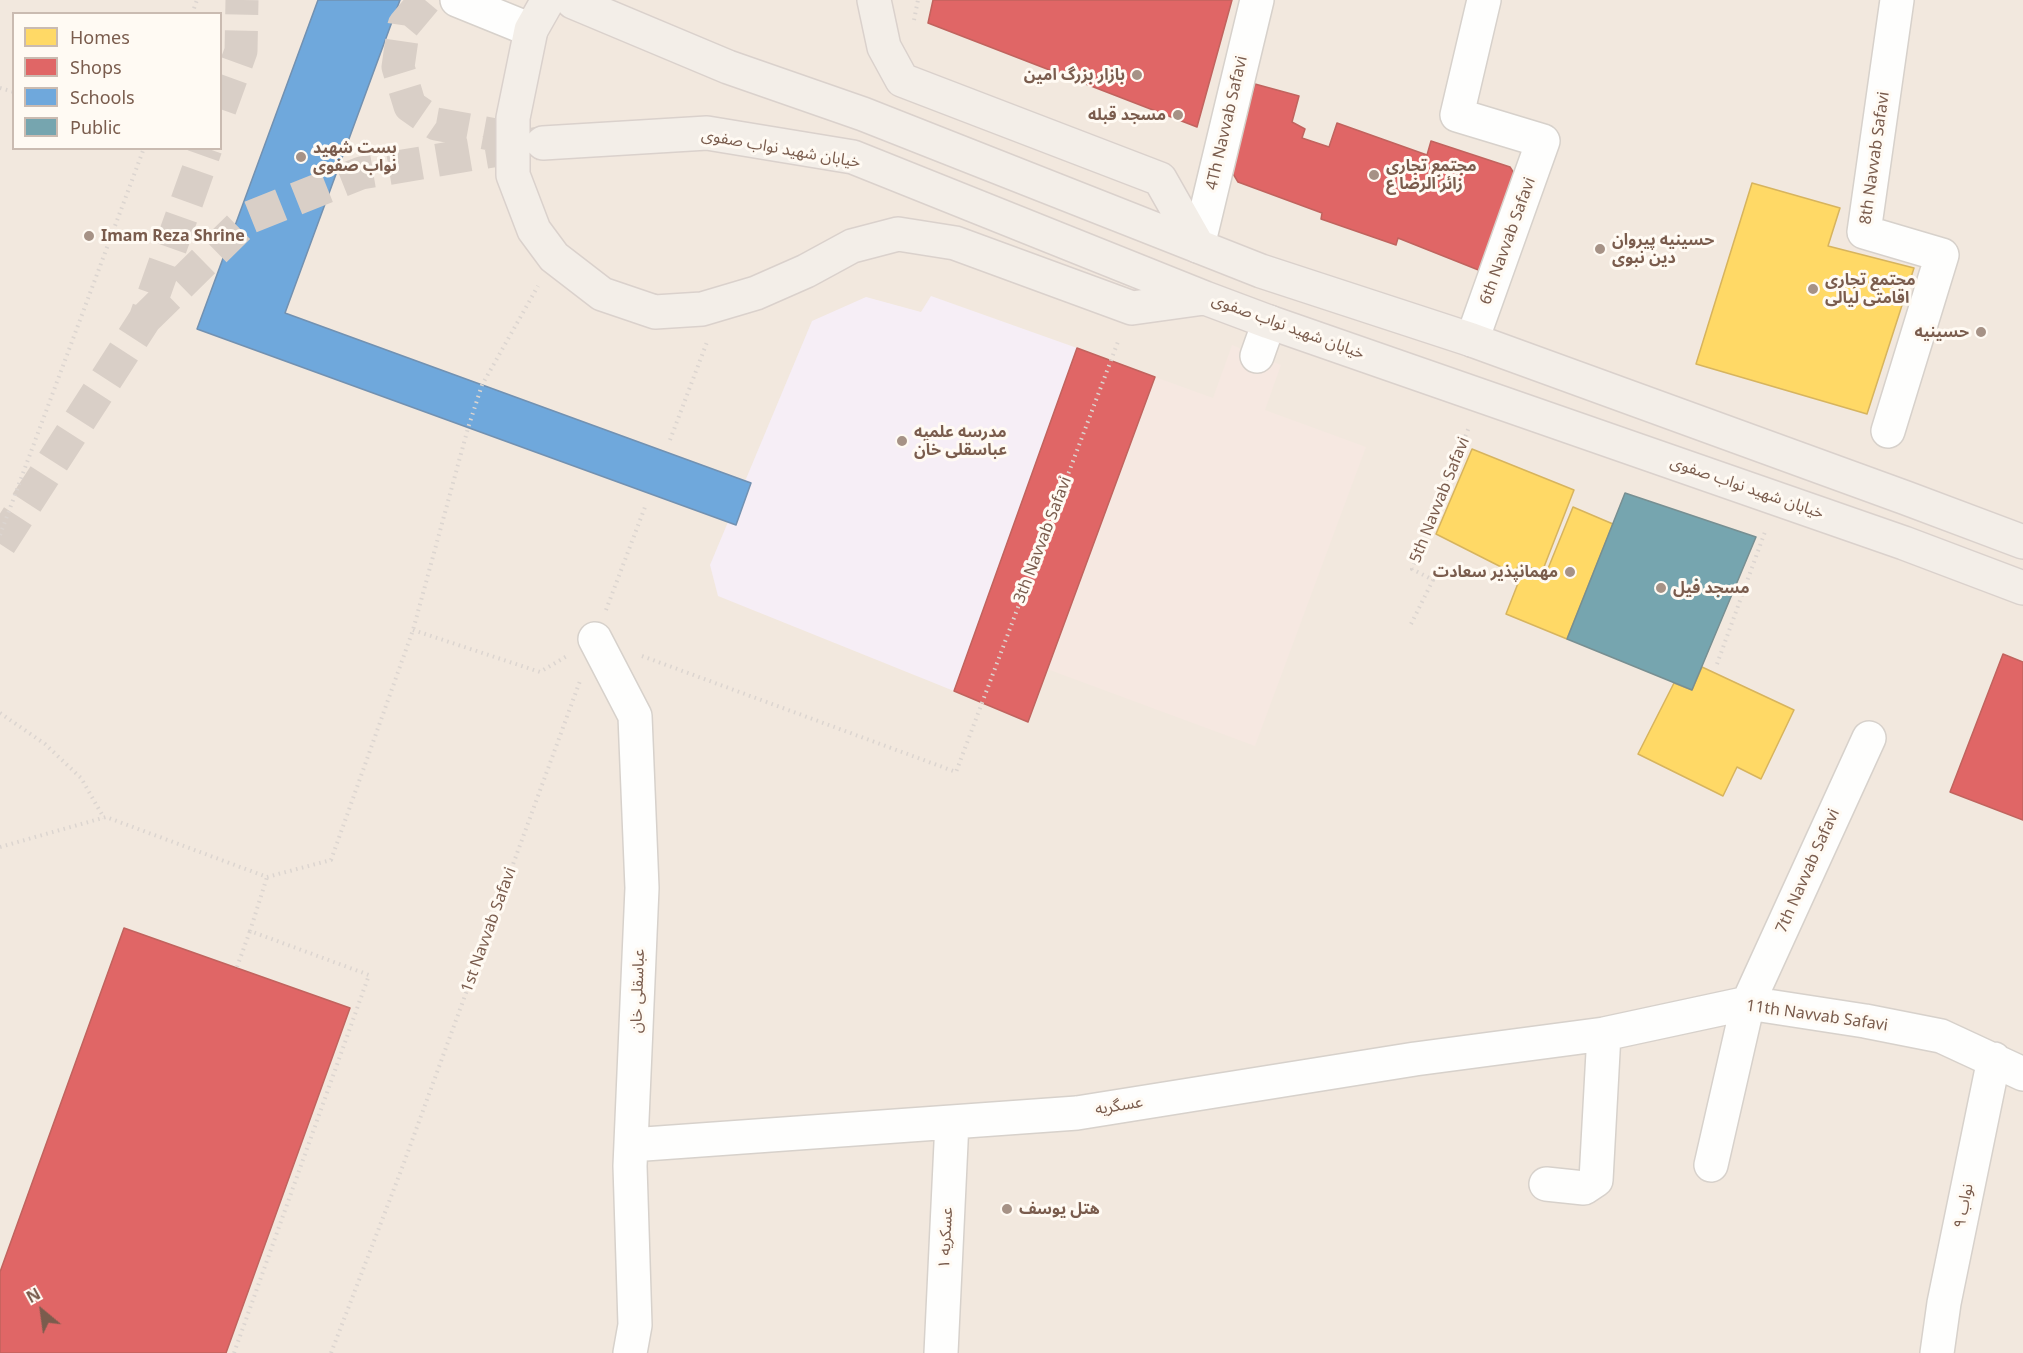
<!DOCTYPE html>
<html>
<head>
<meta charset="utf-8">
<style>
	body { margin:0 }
	#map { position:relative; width:2023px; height:1353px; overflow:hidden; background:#f9f5f0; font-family:"Noto Sans",sans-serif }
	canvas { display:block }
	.legend { position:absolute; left:12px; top:12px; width:210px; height:138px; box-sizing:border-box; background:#fffaf3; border:2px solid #cabbb1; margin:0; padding:8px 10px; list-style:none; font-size:18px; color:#7a5c4d }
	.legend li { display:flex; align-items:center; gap:12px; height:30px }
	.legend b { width:30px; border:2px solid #cabbb1 }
	.north { position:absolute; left:12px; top:1281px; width:60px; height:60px; -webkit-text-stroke:4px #fffaf3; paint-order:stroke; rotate:331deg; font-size:16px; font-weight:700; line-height:24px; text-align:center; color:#7a5c4d }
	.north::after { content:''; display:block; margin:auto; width:21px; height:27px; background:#7a5c4d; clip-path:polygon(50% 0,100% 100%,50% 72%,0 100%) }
</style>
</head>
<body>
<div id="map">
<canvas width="2023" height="1353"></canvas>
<ul class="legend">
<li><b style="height:16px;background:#ffd966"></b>Homes</li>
<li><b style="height:16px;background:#e06666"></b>Shops</li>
<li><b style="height:16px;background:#6fa8dc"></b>Schools</li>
<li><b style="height:16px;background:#76a5af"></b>Public</li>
</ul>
<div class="north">N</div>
</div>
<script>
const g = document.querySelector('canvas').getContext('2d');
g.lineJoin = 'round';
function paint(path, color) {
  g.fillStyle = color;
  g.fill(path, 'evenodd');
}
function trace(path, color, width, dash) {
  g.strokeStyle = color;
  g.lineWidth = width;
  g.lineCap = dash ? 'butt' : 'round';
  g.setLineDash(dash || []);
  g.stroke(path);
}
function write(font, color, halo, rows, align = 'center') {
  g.font = font + ' "Noto Sans","Noto Sans Arabic",sans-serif';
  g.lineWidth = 6;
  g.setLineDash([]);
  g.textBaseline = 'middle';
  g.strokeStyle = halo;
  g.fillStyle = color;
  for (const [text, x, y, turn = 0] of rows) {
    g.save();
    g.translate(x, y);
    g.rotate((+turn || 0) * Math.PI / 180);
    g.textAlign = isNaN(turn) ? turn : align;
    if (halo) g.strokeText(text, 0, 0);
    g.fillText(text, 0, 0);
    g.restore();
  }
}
paint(new Path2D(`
	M 0,0 L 2023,0 L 2023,1353 L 0,1353 ZM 14,14 L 220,14 L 220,148 L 14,148 Z`), '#f2e8de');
paint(new Path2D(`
	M 1232,345 L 1281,365 L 1265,410 L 1366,447 L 1255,746 L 1047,669 L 1155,377 L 1213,398 Z`), '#f6e8e1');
paint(new Path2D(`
	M 931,296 L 1077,348 L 954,691 L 718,596 L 710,565 L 812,321 L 866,297 L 921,312 Z`), '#f6eef6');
const homes = new Path2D(`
	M 1752,183 L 1840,208 L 1828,246 L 1914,268 L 1867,414 L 1696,364 Z
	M 1472,449 L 1574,490 L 1542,572 L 1519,563 L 1515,574 L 1436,534 Z
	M 1573,507 L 1613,524 L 1567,639 L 1506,614 L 1524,568 L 1545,576 Z
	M 1702,667 L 1794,710 L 1761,779 L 1737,767 L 1723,796 L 1638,754 L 1674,683 L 1692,690 Z`);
paint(homes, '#ffd966');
trace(homes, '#d7b45e', 1.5);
const shops = new Path2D(`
	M 933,0 L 1232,0 L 1197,127 L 928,23 Z
	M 1255,84 L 1299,96 L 1292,122 L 1305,129 L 1302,138 L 1329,147 L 1337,123 L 1427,155 L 1431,141 L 1510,167 L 1517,178 L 1481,271 L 1398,238 L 1396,245 L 1321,219 L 1322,213 L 1238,182 L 1232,172 Z
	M 1077,348 L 1155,377 L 1028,722 L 954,691 Z
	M 2003,654 L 2023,662 L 2023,820 L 1950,792 Z
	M 124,928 L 350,1008 L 226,1353 L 0,1353 L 0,1272 Z`);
paint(shops, '#e06666');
trace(shops, '#c1635e', 1.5);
const schools = new Path2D(`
	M 318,0 L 400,0 L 285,313 L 751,483 L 736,525 L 197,329 Z`);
paint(schools, '#6fa8dc');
trace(schools, '#7291b1', 1.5);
const public = new Path2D(`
	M 1625,493 L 1756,537 L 1692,690 L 1567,639 Z`);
paint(public, '#76a5af');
trace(public, '#778f92', 1.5);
trace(new Path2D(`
	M 425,0 L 404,25 L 398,67 L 410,106 L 436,124 L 518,139
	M 220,109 L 241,51 L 242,0
	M 145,319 L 248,218 L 361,173 L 540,143
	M 0,544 L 145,319 L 206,148`), '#d9cfc7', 33, [33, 16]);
const minor = new Path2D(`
	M 457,0 L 531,30
	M 1198,246 L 1257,0
	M 1472,340 L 1543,141 L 1457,115 L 1484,0
	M 1257,356 L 1269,322
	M 1888,431 L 1942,255 L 1864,232 L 1897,0
	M 595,639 L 635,716 L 642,888 L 630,1166 L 635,1325 L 630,1353
	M 631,1145 L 1077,1113 L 1415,1059 L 1604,1034 L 1748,1003 L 1865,1021 L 1941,1036 L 2023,1074
	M 1711,1165 L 1748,1003 L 1869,738
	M 1546,1184 L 1584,1188 L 1596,1180 L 1604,1034
	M 941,1353 L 952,1122
	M 1937,1353 L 1944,1303 L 1994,1059`);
const major = new Path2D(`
	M 548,0 L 531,30 L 513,118 L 513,175 L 534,230 L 554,257 L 602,294 L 655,312 L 702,309 L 756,293 L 806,271 L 852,246 L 898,234 L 955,243 L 1132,308 L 1204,298
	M 874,0 L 884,47 L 902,80 L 1160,179 L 1198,246
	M 573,2 L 728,67 L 863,114 L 1261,271 L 1472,340 L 1906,498 L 2023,542
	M 543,143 L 707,133 L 853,157 L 1205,298 L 1269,322 L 1904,543 L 2023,588`);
trace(minor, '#d7d1cb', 36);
trace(major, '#dad1cc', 36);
trace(new Path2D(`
	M 192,14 L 197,0
	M 914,20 L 918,0
	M 0,88 L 14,92
	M 670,440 L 707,342
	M 0,535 L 144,148
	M 606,610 L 645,507
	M 1411,624 L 1433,580 L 1412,569 L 1469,427
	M 413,630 L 540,672 L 567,656
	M 642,656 L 956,772 L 1119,339
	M 1717,664 L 1766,529
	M 0,713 L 45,744 L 81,778 L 104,818
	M 0,847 L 106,817 L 267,877 L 331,860 L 413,630 L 468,428 L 482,385 L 538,286
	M 237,967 L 250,931
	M 234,1353 L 369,975 L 250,931 L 267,877
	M 331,1353 L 402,1168 L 580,681`), '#dcd5d0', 4, [1.5, 4.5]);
trace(minor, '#fefefd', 33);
trace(major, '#f3eee8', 33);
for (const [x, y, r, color] of [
	[1137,75,6,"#a69286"],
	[1178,115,6,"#a69286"],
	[301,157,6,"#a69286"],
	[1374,175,6,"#a69286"],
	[89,236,6,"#a69286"],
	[1600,249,6,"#a69286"],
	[1813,289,6,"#a69286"],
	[1981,332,6,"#a69286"],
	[902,441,6,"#a69286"],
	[1570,572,6,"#a69286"],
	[1661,588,6,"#a69286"],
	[1007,1209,6,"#a69286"]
]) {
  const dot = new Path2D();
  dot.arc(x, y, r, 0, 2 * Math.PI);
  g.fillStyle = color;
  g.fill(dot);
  trace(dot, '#fffaf3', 2);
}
write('bold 16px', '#7a5c4d', '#fffaf3', [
	["بازار بزرگ امین",1125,75,"right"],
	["مسجد قبله",1166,115,"right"],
	["بست شهید",313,148],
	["نواب صفوی",313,166],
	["مجتمع تجاری",1386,166],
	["زائر الرضا ع",1386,184],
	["Imam Reza Shrine",101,236],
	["حسینیه پیروان",1612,240],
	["دین نبوی",1612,258],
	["مجتمع تجاری",1825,280],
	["اقامتی لیالی",1825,298],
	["حسینیه",1969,332,"right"],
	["مدرسه علمیه",914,432],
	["عباسقلی خان",914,450],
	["مهمانپذیر سعادت",1558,572,"right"],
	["مسجد فیل",1673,588],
	["هتل یوسف",1019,1209]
], 'left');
write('16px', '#7a5c4d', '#fffaf3', [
	["4Th Navvab Safavi",1227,123,-77],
	["خیابان شهید نواب صفوی",781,149,10],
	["8th Navvab Safavi",1875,158,-82],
	["6th Navvab Safavi",1508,241,-70],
	["خیابان شهید نواب صفوی",1288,327,20],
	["خیابان شهید نواب صفوی",1747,488,19],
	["5th Navvab Safavi",1440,500,-68],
	["3th Navvab Safavi",1043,540,-69],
	["7th Navvab Safavi",1808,871,-66],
	["1st Navvab Safavi",489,930,-70],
	["عباسقلی خان",638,991,-88],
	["11th Navvab Safavi",1817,1016,8],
	["عسگریه",1119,1106,-9],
	["نواب ۹",1964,1206,-79],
	["عسکریه ۱",946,1238,-87]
]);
</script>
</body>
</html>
